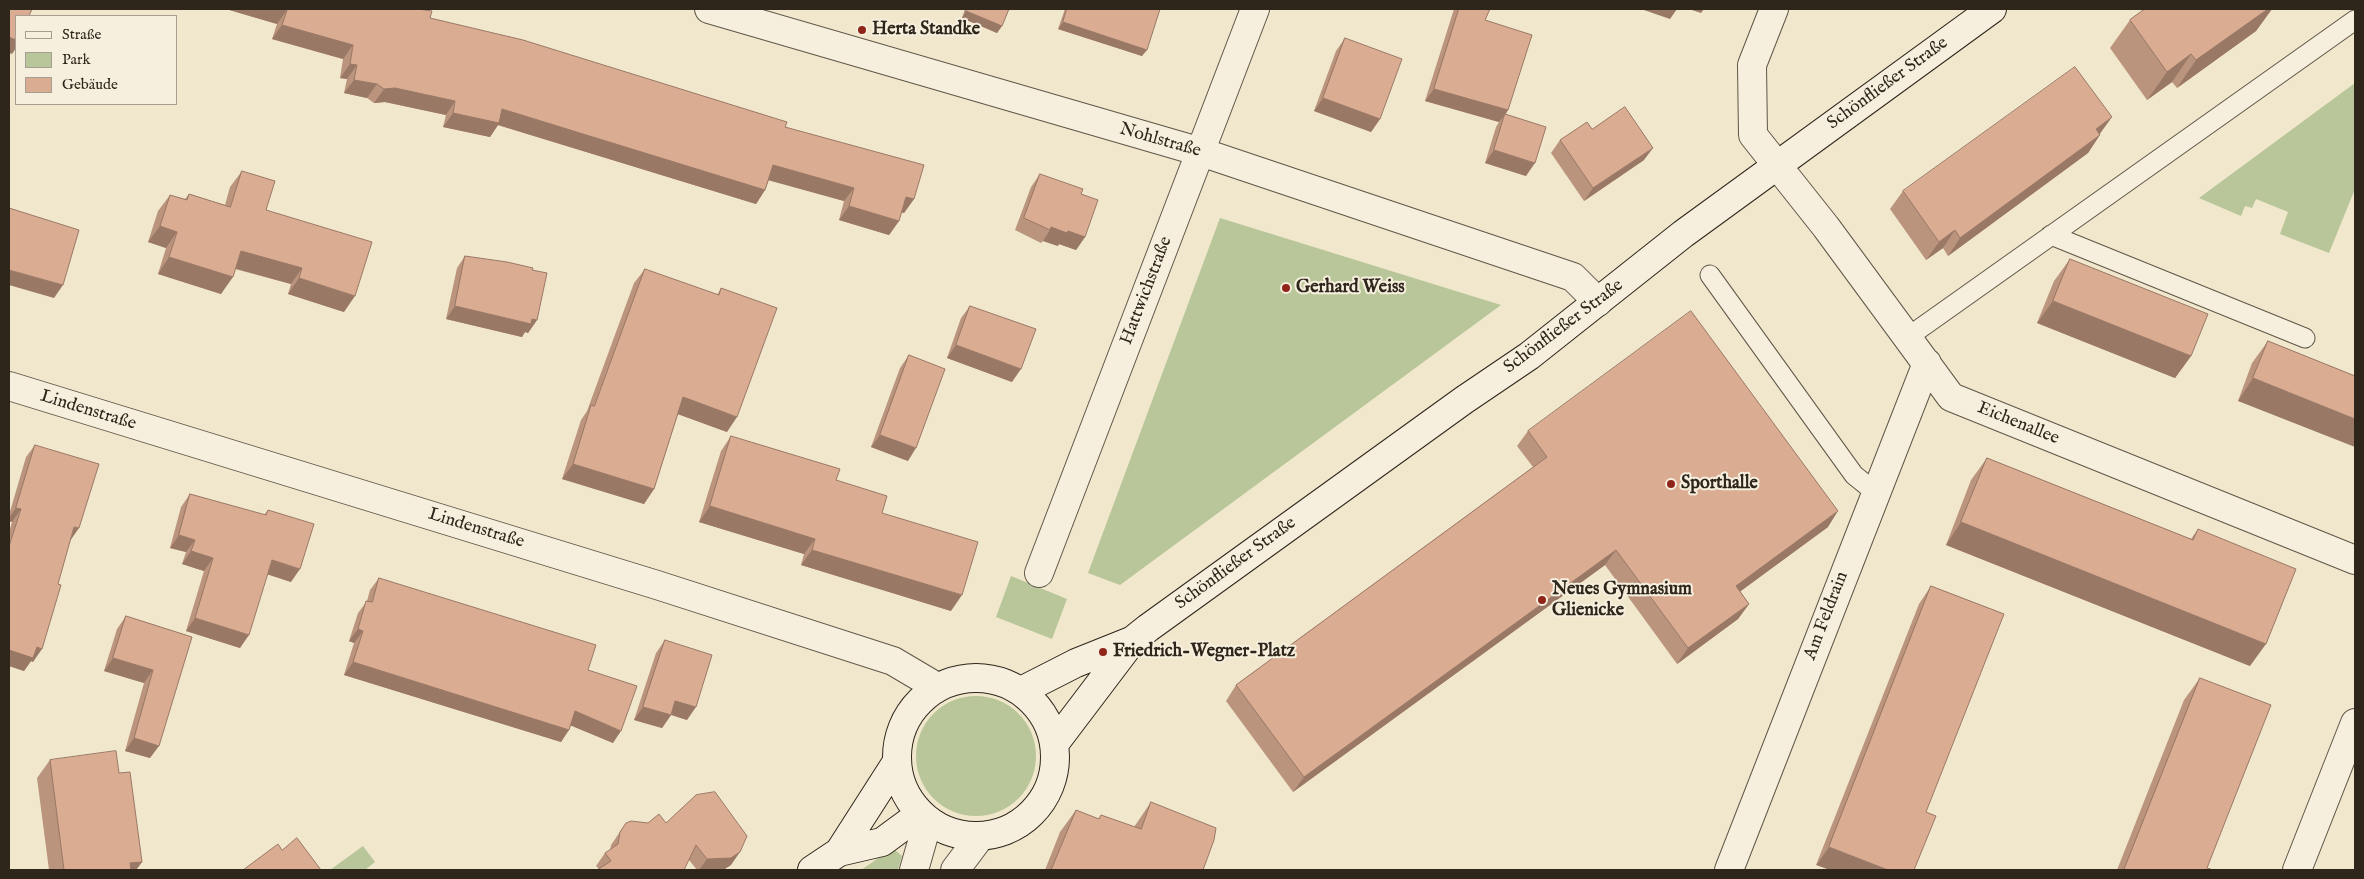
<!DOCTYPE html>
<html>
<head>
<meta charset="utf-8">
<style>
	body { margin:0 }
	#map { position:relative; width:2364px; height:879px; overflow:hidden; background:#f1e7cc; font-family:"IM FELL English",serif }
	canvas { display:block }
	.frame { position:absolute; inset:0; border:10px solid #2e251b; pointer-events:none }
	.legend { position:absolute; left:15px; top:15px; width:162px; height:90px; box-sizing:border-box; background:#f6efde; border:1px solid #a69e90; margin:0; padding:6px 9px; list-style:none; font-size:15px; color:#2e251b }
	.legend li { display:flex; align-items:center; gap:10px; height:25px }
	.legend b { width:25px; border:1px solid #a69e90 }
</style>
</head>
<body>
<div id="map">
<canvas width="2364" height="879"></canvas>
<div class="frame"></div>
<ul class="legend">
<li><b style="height:6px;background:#f6efde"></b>Straße</li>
<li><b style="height:14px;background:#b8c699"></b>Park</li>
<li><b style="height:14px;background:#daac92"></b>Gebäude</li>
</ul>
</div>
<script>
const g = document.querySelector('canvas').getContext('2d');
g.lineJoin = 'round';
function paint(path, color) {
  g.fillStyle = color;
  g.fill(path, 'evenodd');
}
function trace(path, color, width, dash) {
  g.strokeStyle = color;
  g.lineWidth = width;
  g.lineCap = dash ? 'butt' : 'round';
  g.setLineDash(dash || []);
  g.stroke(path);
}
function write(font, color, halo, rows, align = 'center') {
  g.font = font + ' "IM FELL English",serif';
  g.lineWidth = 4;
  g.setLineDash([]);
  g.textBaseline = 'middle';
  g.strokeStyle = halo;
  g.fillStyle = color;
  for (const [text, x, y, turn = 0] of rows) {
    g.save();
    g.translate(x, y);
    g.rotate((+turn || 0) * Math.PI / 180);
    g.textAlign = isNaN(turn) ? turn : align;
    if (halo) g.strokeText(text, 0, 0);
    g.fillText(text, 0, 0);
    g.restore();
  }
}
paint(new Path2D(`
	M 2355,83 L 2355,189 L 2329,253 L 2280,234 L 2288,212 L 2256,199 L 2252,208 L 2245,206 L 2241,216 L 2199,198 Z
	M 1220,218 L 1501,305 L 1120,585 L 1088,573 Z
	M 1011,576 L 1067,599 L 1052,639 L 996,617 Z
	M916 756a60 60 0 1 1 120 0a60 60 0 1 1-120 0Z
	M 363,846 L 375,862 L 365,870 L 330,870 Z
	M 893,848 L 902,856 L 898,870 L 861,870 Z`), '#b8c699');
const service = new Path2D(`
	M 2051,235 L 2305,338
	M 1710,275 L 1854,475 L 1875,492
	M 1908,337 L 2355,20`);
const minor = new Path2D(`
	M 709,9 L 1201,152 L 1573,277 L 1598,302
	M 1774,9 L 1752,65 L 1753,135 L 1826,227 L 1951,397 L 2355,560
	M 9,386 L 657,585 L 893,661 L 937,687
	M 1039,573 L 1255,9
	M 914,870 L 928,821
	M 955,870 L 979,838
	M 1729,870 L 1927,363
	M 2297,870 L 2355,723`);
const secondary = new Path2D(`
	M897 757a79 79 0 1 1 158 0a79 79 0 1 1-158 0Z
	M 1021,691 L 1076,663 L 1131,641
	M 1055,743 L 1133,640 L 1148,628 L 1464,400 L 1529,356 L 1683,234 L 1992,9
	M 839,852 L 882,842 L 920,814
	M 812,870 L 839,852 L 896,763`);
trace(service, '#5f5647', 21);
trace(minor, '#5f5647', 30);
trace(secondary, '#2e251b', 30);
trace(service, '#f6efde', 19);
trace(minor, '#f6efde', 28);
trace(secondary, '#f6efde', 28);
paint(new Path2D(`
	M 226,9 L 418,9 L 430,18 L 785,127 L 914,199 L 904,213 L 901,212 L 899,221 L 889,235 L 839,220 L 844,201 L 769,180 L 765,190 L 756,204 L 498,125 L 490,137 L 443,127 L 446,115 L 385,102 L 374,103 L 367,98 L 344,93 L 347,79 L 340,78 L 343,59 L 272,39 L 277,24 Z
	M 965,9 L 1009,9 L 1002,26 L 997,33 L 962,18 Z
	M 1065,9 L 1160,9 L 1142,56 L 1058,29 Z
	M 1454,9 L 1490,9 L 1485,20 L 1508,110 L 1506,114 L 1526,176 L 1485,163 L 1496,127 L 1499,122 L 1425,101 Z
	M 2145,9 L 2272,9 L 2256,31 L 2177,88 L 2172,82 L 2147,100 L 2110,48 L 2130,20 Z
	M 1345,38 L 1380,119 L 1371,132 L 1314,111 L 1336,51 Z
	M 1592,129 L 1644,160 L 1584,201 L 1551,153 L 1560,140 Z
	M 2100,134 L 2088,153 L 1948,256 L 1943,248 L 1926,260 L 1890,209 L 1903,191 Z
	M 242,171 L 266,210 L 344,312 L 288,294 L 291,284 L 235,269 L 221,294 L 158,274 L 166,248 L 148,242 L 158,211 L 170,195 L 185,199 L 189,194 L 225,205 L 230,187 Z
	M 1040,174 L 1081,194 L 1085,237 L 1076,250 L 1059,244 L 1058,246 L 1043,241 L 1041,243 L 1015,230 L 1031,187 Z
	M 465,256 L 532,270 L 537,320 L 528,333 L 525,332 L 522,337 L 446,319 L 457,268 Z
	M 2070,259 L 2191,356 L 2175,378 L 2037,323 L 2054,281 Z
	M 645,269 L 717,295 L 721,288 L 727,432 L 678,414 L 654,489 L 644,504 L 562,479 L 581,420 L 587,411 L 634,283 Z
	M 970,306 L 1012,382 L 947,358 L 961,318 Z
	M 2268,341 L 2355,376 L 2238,401 L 2252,363 Z
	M 909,355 L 908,461 L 871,447 L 900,368 Z
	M 1528,431 L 1828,527 L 1740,591 L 1749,604 L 1738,619 L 1677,664 L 1605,565 L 1293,792 L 1226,701 L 1236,685 L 1533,467 L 1517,446 Z
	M 731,436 L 836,480 L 882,513 L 951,611 L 801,565 L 804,554 L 699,522 L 721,451 Z
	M 35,445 L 70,541 L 33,662 L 31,661 L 24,671 L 9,666 L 9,532 L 12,522 L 9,521 L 9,515 L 26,457 Z
	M 1987,458 L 2191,539 L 2198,529 L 2250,666 L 1946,545 L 1971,480 Z
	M 190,494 L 264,515 L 268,510 L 291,582 L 268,574 L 240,648 L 186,631 L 204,571 L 182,564 L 186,552 L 170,548 L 181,507 Z
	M 379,578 L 588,670 L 613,743 L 571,725 L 561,742 L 344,675 L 354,643 L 349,641 L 358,613 L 367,601 L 370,590 Z
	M 1931,586 L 2004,614 L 1816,865 L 1919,604 Z
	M 126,616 L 192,637 L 150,758 L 125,751 L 144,683 L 104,671 L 117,629 Z
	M 665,640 L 687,720 L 671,715 L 662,728 L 634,720 L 656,653 Z
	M 2200,678 L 2207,868 L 2213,870 L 2117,870 L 2184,700 Z
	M 50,760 L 119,773 L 142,862 L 136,870 L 49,870 L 37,778 Z
	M 1151,802 L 1203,870 L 1045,870 L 1060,832 L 1076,810 L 1098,819 L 1101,815 L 1134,827 Z
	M 626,823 L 666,823 L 731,865 L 723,870 L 697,870 L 689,860 L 599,869 L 596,866 L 605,853 L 610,850 L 611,845 Z`), '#bb947e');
paint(new Path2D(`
	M 226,9 L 281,9 L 287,10 L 277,24 Z
	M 1641,9 L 1677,9 L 1670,19 Z
	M 1689,9 L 1704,9 L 1701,13 Z
	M 2262,9 L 2272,9 L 2256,31 L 2177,88 L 2196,60 Z
	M 966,11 L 1002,26 L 997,33 L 962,18 Z
	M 1063,22 L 1147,50 L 1142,56 L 1058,29 Z
	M 282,25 L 353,45 L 343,59 L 272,39 Z
	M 9,37 L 16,40 L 16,48 L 12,54 L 9,53 Z
	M 2191,54 L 2172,82 L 2147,100 L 2167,72 Z
	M 350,64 L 357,65 L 347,79 L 340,78 Z
	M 354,80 L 377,84 L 367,98 L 344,93 Z
	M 395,88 L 455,101 L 446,115 L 385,102 L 374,103 L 384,89 Z
	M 1434,89 L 1508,110 L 1499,122 L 1425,101 Z
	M 1323,98 L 1380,119 L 1371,132 L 1314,111 Z
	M 502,109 L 765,190 L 756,204 L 498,125 L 490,137 L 443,127 L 453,113 Z
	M 2112,117 L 2099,135 L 2096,129 Z
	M 2100,135 L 2088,153 L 1948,256 L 1960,238 Z
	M 1653,148 L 1644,160 L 1584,201 L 1593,188 Z
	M 1494,150 L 1535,163 L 1526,176 L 1485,163 Z
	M 773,165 L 854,188 L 844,201 L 764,179 Z
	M 906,197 L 914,199 L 904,213 L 896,211 Z
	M 849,206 L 899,221 L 889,235 L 839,220 Z
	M 160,226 L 177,232 L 166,248 L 148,242 Z
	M 1051,227 L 1068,231 L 1085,237 L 1076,250 L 1059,244 L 1058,246 L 1043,241 L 1050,230 Z
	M 1955,230 L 1943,248 L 1926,260 L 1939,242 Z
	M 241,251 L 302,268 L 291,284 L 230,267 Z
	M 169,257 L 233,277 L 221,294 L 158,274 Z
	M 9,270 L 63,285 L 54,298 L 9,285 Z
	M 299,278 L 355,296 L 344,312 L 288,294 Z
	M 2053,301 L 2191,356 L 2175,378 L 2037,323 Z
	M 455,306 L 537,320 L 528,333 L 525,332 L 522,337 L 446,319 Z
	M 956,345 L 1021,369 L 1012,382 L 947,358 Z
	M 2253,378 L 2355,419 L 2355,447 L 2238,401 Z
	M 683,397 L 737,417 L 727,432 L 672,412 Z
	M 880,435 L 916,448 L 908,461 L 871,447 Z
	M 573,464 L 654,489 L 644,504 L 562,479 Z
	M 710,506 L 815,539 L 804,554 L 699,522 Z
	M 16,508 L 21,509 L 12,522 L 9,521 L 9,518 Z
	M 1838,511 L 1828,527 L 1726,602 L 1736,586 Z
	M 1961,522 L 2266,644 L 2250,666 L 1946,545 Z
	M 74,527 L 79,528 L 70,541 Z
	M 179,535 L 195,540 L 186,552 L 170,548 Z
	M 812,550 L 962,595 L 951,611 L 801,565 Z
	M 1616,550 L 1605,565 L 1293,792 L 1304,777 Z
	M 191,551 L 213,558 L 204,571 L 182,564 Z
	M 272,560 L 300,569 L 291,582 L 263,573 Z
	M 1749,604 L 1738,619 L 1677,664 L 1688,648 Z
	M 195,618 L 249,635 L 240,648 L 186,631 Z
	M 358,629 L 363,631 L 354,643 L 349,641 Z
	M 37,647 L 42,649 L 33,662 L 31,661 L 24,671 L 9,666 L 9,650 Z
	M 113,658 L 153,670 L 144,683 L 104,671 Z
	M 353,662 L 569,730 L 561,742 L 344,675 Z
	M 675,701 L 696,707 L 687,720 L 666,713 Z
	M 643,707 L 671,715 L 662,728 L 634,720 Z
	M 575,711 L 621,731 L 613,743 L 567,724 Z
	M 134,738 L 159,746 L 150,758 L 125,751 Z
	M 1829,847 L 1888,870 L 1830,870 L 1816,865 Z
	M 740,852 L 731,865 L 723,870 L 699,870 L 707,859 Z
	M 142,862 L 136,870 L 125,870 L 130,863 Z`), '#997866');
const building = new Path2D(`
	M 9,9 L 32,9 L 29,16 L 16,16 L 16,40 L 9,37 Z
	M 281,9 L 418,9 L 432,11 L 430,18 L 523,40 L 787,122 L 785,127 L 924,165 L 914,199 L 906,197 L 899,221 L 849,206 L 854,188 L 773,165 L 765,190 L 502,109 L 499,123 L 453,113 L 455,101 L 395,88 L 384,89 L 377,84 L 354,80 L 357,65 L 350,64 L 353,45 L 282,25 L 287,10 Z
	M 967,9 L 1009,9 L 1002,26 L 966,11 Z
	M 1067,9 L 1160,9 L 1147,50 L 1063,22 Z
	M 1459,9 L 1490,9 L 1485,20 L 1532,35 L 1508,110 L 1434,89 Z
	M 2145,9 L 2268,9 L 2196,60 L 2191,54 L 2167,72 L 2130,20 Z
	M 1345,38 L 1402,59 L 1380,119 L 1323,98 Z
	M 2075,67 L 2112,117 L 2096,129 L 2100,135 L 1960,238 L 1955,230 L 1939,242 L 1903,191 Z
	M 1625,107 L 1653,148 L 1593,188 L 1560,140 L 1587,122 L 1592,129 Z
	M 1505,114 L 1546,127 L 1535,163 L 1494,150 Z
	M 242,171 L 275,181 L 266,210 L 372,242 L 355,296 L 299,278 L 302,268 L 241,251 L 233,277 L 169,257 L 177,232 L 160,226 L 170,195 L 187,200 L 189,194 L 230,207 Z
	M 1040,174 L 1083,189 L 1081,194 L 1098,200 L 1085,237 L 1068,231 L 1067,233 L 1051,227 L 1050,230 L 1024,218 Z
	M 9,208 L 79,230 L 63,285 L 9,270 Z
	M 465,256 L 507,262 L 533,268 L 532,270 L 547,273 L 537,320 L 532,319 L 531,324 L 455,306 Z
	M 2070,259 L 2208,314 L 2191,356 L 2053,301 Z
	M 645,269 L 719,295 L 721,288 L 777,308 L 737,417 L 683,397 L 654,489 L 573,464 L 591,405 L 594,406 Z
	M 970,306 L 1036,329 L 1021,369 L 956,345 Z
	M 1691,311 L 1838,511 L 1736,586 L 1749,604 L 1688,648 L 1616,550 L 1304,777 L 1236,685 L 1547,457 L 1528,431 Z
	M 2268,341 L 2355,376 L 2355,419 L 2253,378 Z
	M 909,355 L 945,369 L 916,448 L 880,435 Z
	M 731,436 L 840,469 L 836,480 L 887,496 L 882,513 L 978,542 L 962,595 L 812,550 L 815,539 L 710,506 Z
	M 35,445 L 99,464 L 79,528 L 74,527 L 58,584 L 61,585 L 42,649 L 37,647 L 33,658 L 9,650 L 9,546 L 21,509 L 16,508 Z
	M 1987,458 L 2193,540 L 2198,529 L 2296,569 L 2266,644 L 1961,522 Z
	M 190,494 L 266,515 L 268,510 L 314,524 L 300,569 L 272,560 L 249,635 L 195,618 L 213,558 L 191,551 L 195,540 L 179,535 Z
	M 379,578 L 596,645 L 588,670 L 637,686 L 621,731 L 575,711 L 569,730 L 353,662 L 363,631 L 358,629 L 366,601 L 372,602 Z
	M 1931,586 L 2004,614 L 1926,812 L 1936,816 L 1914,870 L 1888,870 L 1829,847 Z
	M 126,616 L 192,637 L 159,746 L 134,738 L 153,670 L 113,658 Z
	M 665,640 L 712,655 L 696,707 L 675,701 L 671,715 L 643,707 Z
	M 2200,678 L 2271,705 L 2207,868 L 2213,870 L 2124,870 Z
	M 116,751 L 119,773 L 130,772 L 142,862 L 130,863 L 131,870 L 64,870 L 50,760 Z
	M 715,792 L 747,836 L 740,852 L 731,858 L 707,859 L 696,845 L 684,870 L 597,870 L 611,861 L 605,853 L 618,844 L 620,832 L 626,823 L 631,821 L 648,823 L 659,814 L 666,823 L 696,795 Z
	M 1151,802 L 1216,828 L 1214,840 L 1203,870 L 1051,870 L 1076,810 L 1099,819 L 1101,815 L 1141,829 Z
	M 297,838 L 321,870 L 243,870 L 278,844 L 282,850 Z`);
paint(building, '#daac92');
trace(building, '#997866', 1);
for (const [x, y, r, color] of [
	[862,30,5,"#8f2418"],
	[1286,288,5,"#8f2418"],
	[1671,484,5,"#8f2418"],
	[1542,600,5,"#8f2418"],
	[1103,652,5,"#8f2418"]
]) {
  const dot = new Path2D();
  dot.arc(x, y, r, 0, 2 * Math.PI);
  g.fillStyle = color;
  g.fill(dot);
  trace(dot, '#f6efde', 2);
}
write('bold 18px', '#2e251b', '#f6efde', [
	["Herta Standke",872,30],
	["Gerhard Weiss",1296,288],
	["Sporthalle",1681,484],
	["Neues Gymnasium",1552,590],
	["Glienicke",1552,611],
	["Friedrich-Wegner-Platz",1113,652]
], 'left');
write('18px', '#2e251b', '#f6efde', [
	["Schönfließer Straße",1888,84,-36],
	["Nohlstraße",1160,141,16],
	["Hattwichstraße",1147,291,-69],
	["Schönfließer Straße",1564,327,-37],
	["Lindenstraße",88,411,17],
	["Eichenallee",2018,424,22],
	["Lindenstraße",476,529,17],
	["Schönfließer Straße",1236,564,-36],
	["Am Feldrain",1827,616,-69]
]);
</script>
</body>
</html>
